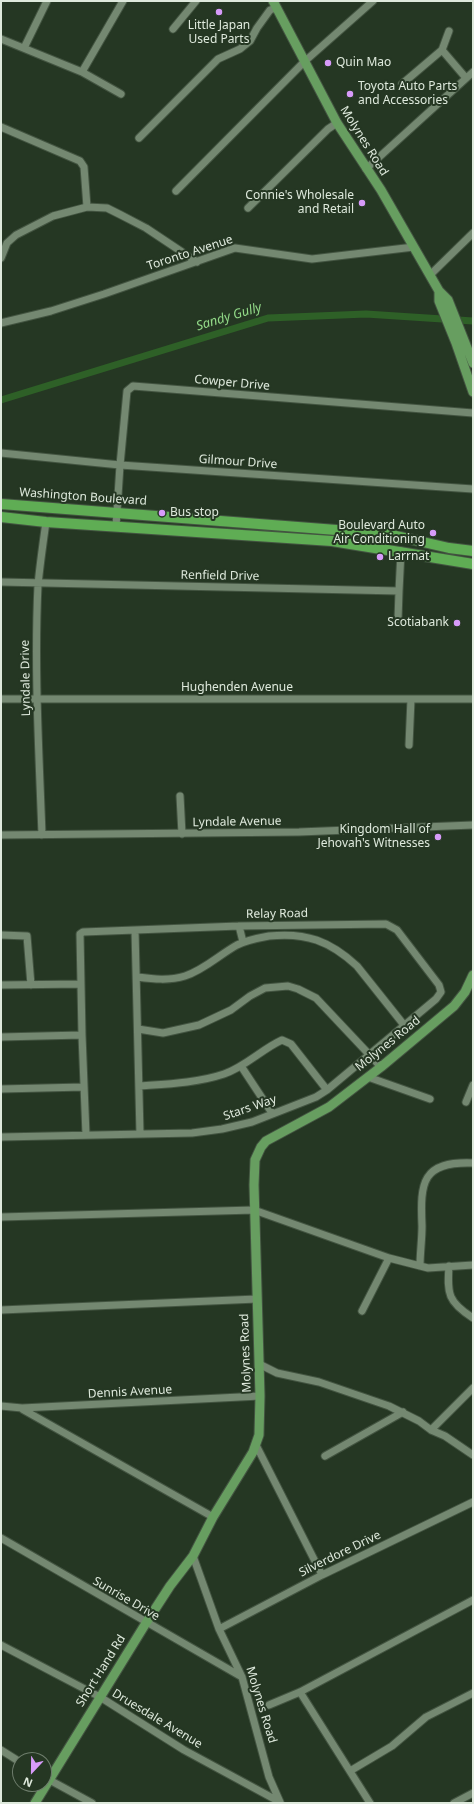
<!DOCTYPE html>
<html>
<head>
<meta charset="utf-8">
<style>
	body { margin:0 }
	#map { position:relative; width:474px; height:1804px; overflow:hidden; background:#253723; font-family:"Noto Sans",sans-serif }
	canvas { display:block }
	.frame { position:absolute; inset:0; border:2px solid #dee9dc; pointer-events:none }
	.north { position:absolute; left:12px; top:1752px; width:40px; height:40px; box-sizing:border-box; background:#253723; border:1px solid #6f7e6d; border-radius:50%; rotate:202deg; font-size:11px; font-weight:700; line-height:16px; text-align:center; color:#dee9dc }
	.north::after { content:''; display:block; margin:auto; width:14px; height:18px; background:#d79bf9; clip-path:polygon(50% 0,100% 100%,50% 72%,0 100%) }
</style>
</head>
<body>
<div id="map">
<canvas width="474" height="1804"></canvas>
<div class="frame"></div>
<div class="north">N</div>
</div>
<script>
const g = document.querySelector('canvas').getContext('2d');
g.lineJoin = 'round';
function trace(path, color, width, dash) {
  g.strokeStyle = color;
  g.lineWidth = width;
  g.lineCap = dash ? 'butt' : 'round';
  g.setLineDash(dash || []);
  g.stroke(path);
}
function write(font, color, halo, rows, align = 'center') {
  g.font = font + ' "Noto Sans",sans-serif';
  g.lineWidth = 4;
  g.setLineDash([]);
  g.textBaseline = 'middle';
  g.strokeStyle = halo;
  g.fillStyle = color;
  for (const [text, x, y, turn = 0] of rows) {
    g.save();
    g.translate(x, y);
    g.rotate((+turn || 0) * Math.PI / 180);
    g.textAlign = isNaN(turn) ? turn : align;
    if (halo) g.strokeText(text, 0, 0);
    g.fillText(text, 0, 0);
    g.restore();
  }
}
trace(new Path2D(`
	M 1,400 L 268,318 L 366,314 L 473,321`), '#2e6027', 7);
const minor = new Path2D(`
	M 173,29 L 196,1
	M 1,39 L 82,72 L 121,94
	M 24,48 L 47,1
	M 442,50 L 466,78
	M 82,72 L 123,1
	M 402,84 L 442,50 L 449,31
	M 1,127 L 80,161 L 84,167 L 87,207
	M 139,138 L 218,59 L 240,49 L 250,41 L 257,28 L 270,10 L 276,8
	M 366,169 L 473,72
	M 176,191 L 304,62 L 373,1
	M 248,208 L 328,129 L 337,123
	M 1,258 L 7,243 L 16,235 L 53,216 L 87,207 L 107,208 L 121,215 L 146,228 L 197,262
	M 430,275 L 473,233
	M 1,323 L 51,311 L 104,294 L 235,248 L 312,259 L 414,247
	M 1,453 L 120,465 L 473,489
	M 116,527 L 120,465 L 127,391 L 133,386 L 473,413
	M 1,582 L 399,591 L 401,551
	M 398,620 L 399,591
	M 1,699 L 473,699
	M 409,745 L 411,699
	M 180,796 L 182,834
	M 1,835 L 299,832 L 473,825
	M 42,835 C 39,752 34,668 38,585 C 40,564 43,543 46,522
	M 239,926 L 243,942
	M 135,930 L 140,1134
	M 1,935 L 27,936 L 31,985
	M 137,977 C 153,979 169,981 185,976 C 204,970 219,955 237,945 C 247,940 258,938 269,936 C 306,932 330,941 357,966 L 404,1025
	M 1,985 L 81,984
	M 138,1029 L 163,1033 L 199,1025 L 231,1010 L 250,996 L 265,988 L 288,986 L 298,989 L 316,998 L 381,1067
	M 1,1037 L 82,1035
	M 241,1066 L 272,1113
	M 368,1077 L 430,1099
	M 139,1086 C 167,1084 197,1083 224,1074 C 245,1067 262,1049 282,1040 L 291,1044 L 327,1090
	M 1,1089 L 84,1087
	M 466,1102 L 473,1085
	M 1,1137 L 192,1133 L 222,1129 L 252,1122 L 316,1097 L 327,1090 L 436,999 L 441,992 L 439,985 L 397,930 L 386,924 L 239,926 L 83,932 L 80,934 L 82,1035 L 86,1135
	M 1,1217 L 254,1210 L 389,1258 L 428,1268 L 473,1265
	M 420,1266 C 420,1253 422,1240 422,1226 C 420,1182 422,1161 473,1163
	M 449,1266 C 447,1294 448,1302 473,1318
	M 1,1310 L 257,1299
	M 362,1311 L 389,1258
	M 259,1364 L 277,1373 L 319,1382 L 389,1406 L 419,1421 L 431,1430 L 445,1436 L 473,1455
	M 1,1406 L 22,1408 L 260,1396
	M 22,1409 L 213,1517
	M 431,1430 L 473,1388
	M 256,1445 L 322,1575
	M 325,1456 L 403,1412
	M 1,1538 L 242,1677
	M 193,1556 L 219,1629 L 242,1677 L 269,1777 L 280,1802
	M 219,1629 L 322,1575 L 473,1502
	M 1,1645 L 100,1697 L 184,1750 L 280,1802
	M 300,1692 L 370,1803
	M 269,1705 L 300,1692 L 473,1600
	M 1,1750 L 20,1762
	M 350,1771 L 392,1746 L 426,1717 L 473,1693
	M 44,1777 L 92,1803
	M 454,1803 L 473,1793`);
const major = new Path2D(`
	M 273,1 L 337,123 L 381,190 L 439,291 L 448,300 L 473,363
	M 439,291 L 439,301 L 456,343 L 473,392
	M 35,1803 L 146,1623 L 170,1586 L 193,1556 L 213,1517 L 253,1452 L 259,1435 L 260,1396 L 254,1185 L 255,1160 L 261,1147 L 266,1141 L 329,1107 L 381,1067 L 454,1006 L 465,992 L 473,975`);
const highway = new Path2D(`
	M 1,504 L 388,534 L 449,548 L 473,551
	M 1,517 L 46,522 L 332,541 L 473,564`);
trace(minor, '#435441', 9);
trace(major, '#435441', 11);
trace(highway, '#435441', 12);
trace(minor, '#748871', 7);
trace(major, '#679e60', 9);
trace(highway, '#5fad54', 10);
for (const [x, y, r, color] of [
	[219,12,4,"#d79bf9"],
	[328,63,4,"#d79bf9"],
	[350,94,4,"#d79bf9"],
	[362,203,4,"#d79bf9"],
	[162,513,4,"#d79bf9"],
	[433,533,4,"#d79bf9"],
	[380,557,4,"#d79bf9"],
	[457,623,4,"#d79bf9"],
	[438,837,4,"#d79bf9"]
]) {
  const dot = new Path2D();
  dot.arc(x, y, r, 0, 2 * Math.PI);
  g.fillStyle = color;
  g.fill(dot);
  trace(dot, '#253723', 1.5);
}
write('12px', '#dee9dc', '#253723', [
	["Little Japan",219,26,"center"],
	["Used Parts",219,40,"center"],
	["Quin Mao",336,63],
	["Toyota Auto Parts",358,87],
	["and Accessories",358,101],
	["Connie's Wholesale",354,196,"right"],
	["and Retail",354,210,"right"],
	["Bus stop",170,513],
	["Boulevard Auto",425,526,"right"],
	["Air Conditioning",425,540,"right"],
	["Larrnat",388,557],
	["Scotiabank",449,623,"right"],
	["Kingdom Hall of",430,830,"right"],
	["Jehovah's Witnesses",430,844,"right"]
], 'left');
write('12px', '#dee9dc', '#253723', [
	["Molynes Road",364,141,58],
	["Toronto Avenue",190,253,-18],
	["Cowper Drive",232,383,5],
	["Gilmour Drive",238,462,4],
	["Washington Boulevard",83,497,4],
	["Renfield Drive",220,576,1],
	["Lyndale Drive",26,678,-91],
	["Hughenden Avenue",237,688],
	["Lyndale Avenue",237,822,-1],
	["Relay Road",277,914,-1],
	["Molynes Road",388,1044,-39],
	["Stars Way",250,1108,-19],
	["Molynes Road",246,1353,-92],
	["Dennis Avenue",130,1392,-3],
	["Silverdore Drive",340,1554,-26],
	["Sunrise Drive",126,1599,30],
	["Short Hand Rd",101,1671,-58],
	["Molynes Road",261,1705,73],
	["Druesdale Avenue",157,1719,31]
]);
write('italic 13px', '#91d887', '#253723', [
	["Sandy Gully",229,317,-17]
]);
</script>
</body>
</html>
